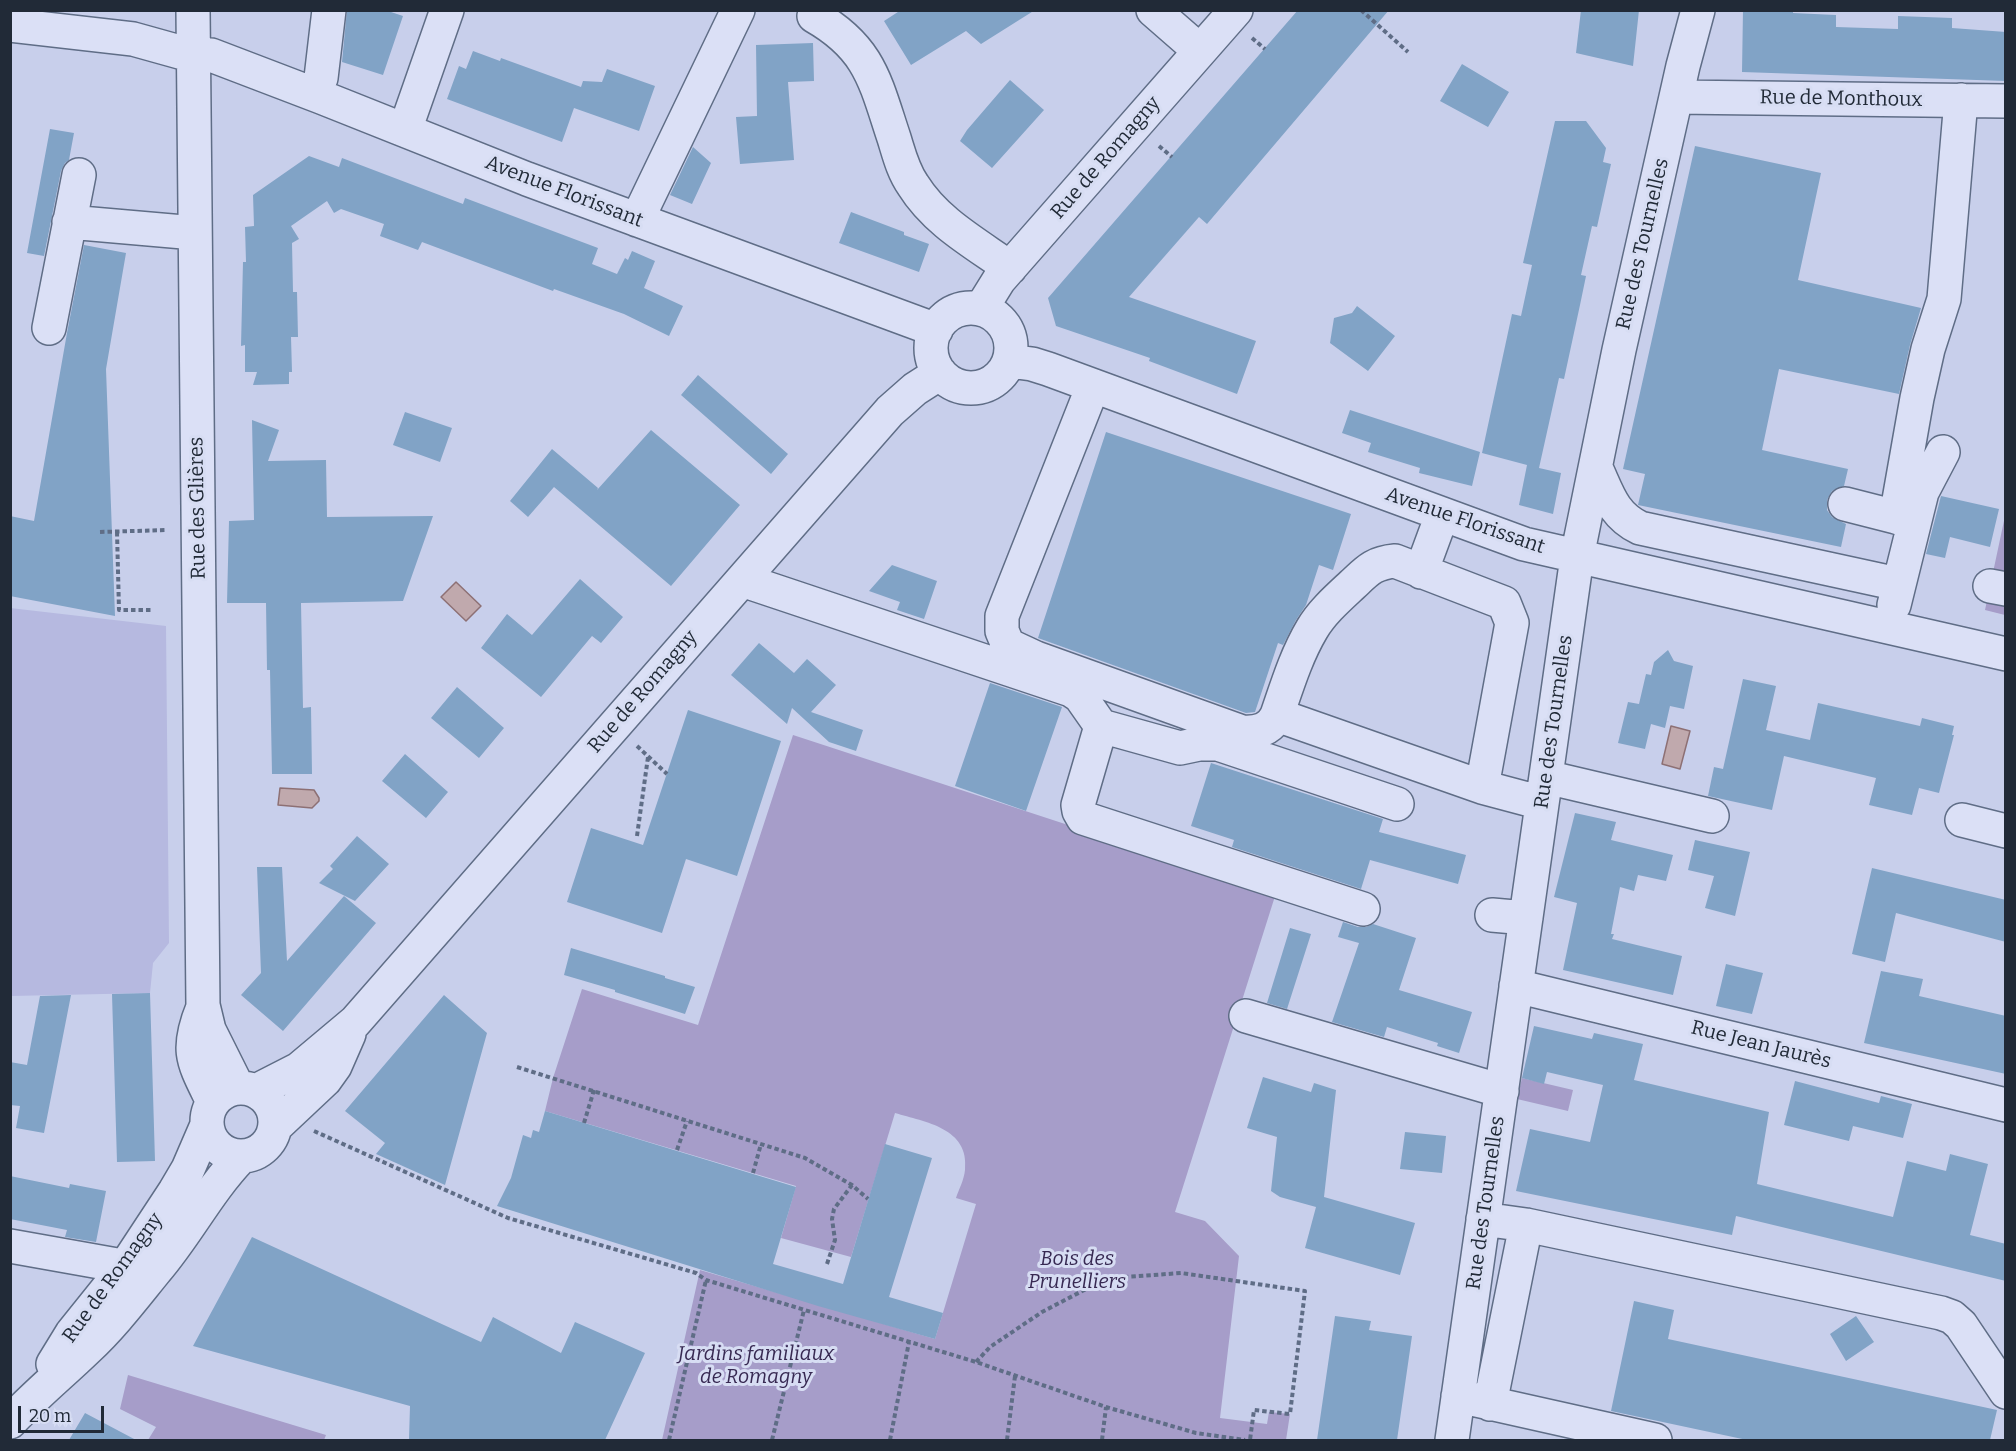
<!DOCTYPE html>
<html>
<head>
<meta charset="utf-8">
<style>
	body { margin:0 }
	#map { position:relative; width:2016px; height:1451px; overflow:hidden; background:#c8cfeb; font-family:Bitter,serif }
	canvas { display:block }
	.frame { position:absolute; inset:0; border:12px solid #212a37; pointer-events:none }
	.scale { position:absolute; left:18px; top:1406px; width:86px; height:27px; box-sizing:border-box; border:3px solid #212a37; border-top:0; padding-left:8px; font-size:18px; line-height:21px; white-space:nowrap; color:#212a37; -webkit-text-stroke:4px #d7ddf3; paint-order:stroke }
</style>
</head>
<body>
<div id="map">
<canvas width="2016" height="1451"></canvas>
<div class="frame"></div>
<div class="scale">20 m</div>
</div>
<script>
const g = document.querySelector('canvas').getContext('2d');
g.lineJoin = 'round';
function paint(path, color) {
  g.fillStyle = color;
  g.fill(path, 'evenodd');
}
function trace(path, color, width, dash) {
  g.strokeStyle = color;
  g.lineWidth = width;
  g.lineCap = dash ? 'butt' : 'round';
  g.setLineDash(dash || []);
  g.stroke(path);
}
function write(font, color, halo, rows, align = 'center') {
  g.font = font + ' Bitter,serif';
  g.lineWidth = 6;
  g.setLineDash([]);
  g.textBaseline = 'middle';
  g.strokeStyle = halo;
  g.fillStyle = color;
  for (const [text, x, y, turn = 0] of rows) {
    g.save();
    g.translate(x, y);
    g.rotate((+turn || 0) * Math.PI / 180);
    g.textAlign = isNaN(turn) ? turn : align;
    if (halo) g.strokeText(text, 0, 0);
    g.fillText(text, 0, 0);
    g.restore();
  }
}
paint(new Path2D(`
	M 10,608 L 166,626 L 169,943 L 153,963 L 150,993 L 11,996 Z`), '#b6b9e0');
paint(new Path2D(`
	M 2005,516 L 2005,615 L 1985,610 Z
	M 793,735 L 1276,893 L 1175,1212 L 1205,1221 L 1239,1256 L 1220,1418 L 1267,1424 L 1269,1412 L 1290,1414 L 1286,1440 L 662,1440 L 700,1270 L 935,1339 L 976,1204 L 956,1198 C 959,1189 964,1180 965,1170 C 970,1128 925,1122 895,1113 L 851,1257 L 781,1238 L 796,1186 L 545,1111 L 553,1078 L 582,989 L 698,1025 Z
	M 1522,1078 L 1573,1090 L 1568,1111 L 1517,1099 Z
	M 128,1375 L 326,1435 L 324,1440 L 148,1440 L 156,1427 L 120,1409 Z`), '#a69dc9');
const water = new Path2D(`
	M 456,582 L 481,606 L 466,621 L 441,597 Z
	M 1671,726 L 1690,731 L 1680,769 L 1662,764 Z
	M 280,788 L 314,790 L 319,798 L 319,801 L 312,808 L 278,805 Z`);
paint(water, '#c0a9ad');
trace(water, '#8d7074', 1.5);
paint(new Path2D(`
	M 347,10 L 385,10 L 403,16 L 383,75 L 342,62 Z
	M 901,10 L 1035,10 L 981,44 L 966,31 L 911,65 L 884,21 Z
	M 1298,10 L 1389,10 L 1207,224 L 1199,217 L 1129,297 L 1256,341 L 1237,394 L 1149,361 L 1150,358 L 1056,326 L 1048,298 Z
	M 1581,10 L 1639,10 L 1633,66 L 1576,53 Z
	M 1743,10 L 1793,10 L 1793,13 L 1836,15 L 1836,27 L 1898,29 L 1898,16 L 1952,18 L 1952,28 L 2006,32 L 2006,81 L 1742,72 Z
	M 813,43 L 814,81 L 788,82 L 794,160 L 740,164 L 736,117 L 757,116 L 756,45 Z
	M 473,51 L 500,61 L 501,58 L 581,87 L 583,81 L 602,82 L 607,69 L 655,86 L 639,131 L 574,108 L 562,142 L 447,99 L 459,66 L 466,69 Z
	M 1462,64 L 1509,92 L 1488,127 L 1440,101 Z
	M 1010,80 L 1044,110 L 992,168 L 960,141 L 967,130 Z
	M 1555,121 L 1586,121 L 1606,148 L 1603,162 L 1611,164 L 1597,227 L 1592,226 L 1581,275 L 1586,276 L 1580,305 L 1564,379 L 1559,378 L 1539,468 L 1561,473 L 1553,514 L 1519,505 L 1527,465 L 1482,453 L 1512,314 L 1521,316 L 1532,265 L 1523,263 Z
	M 50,129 L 74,133 L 69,160 L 65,163 L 61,171 L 44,256 L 27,253 Z
	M 1695,146 L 1821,173 L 1798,280 L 1921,308 L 1910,345 L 1899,394 L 1779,369 L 1762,450 L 1848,469 L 1844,486 L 1832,491 L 1827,500 L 1827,510 L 1832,517 L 1846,524 L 1841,547 L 1638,505 L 1645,474 L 1623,469 Z
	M 693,147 L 711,163 L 692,204 L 670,195 Z
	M 309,156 L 339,167 L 342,158 L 463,204 L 465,198 L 598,248 L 592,264 L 617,274 L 625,258 L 628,260 L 632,251 L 655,261 L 644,288 L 683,306 L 669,336 L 624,314 L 554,289 L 553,291 L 422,242 L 418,250 L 380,236 L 384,224 L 341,209 L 334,213 L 327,201 L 291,226 L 299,239 L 292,243 L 293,292 L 297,292 L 298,337 L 291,337 L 292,372 L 289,372 L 289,384 L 253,385 L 257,372 L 245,372 L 245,345 L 241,346 L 243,262 L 246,262 L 245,227 L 254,226 L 253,195 Z
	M 851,212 L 904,232 L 904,235 L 929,244 L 919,272 L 839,243 Z
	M 84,245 L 126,253 L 106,369 L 115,616 L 10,596 L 10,516 L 34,521 L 67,333 Z
	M 1357,306 L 1395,336 L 1368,371 L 1330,343 L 1334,318 L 1352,313 Z
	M 698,375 L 788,454 L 771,474 L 681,395 Z
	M 1350,410 L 1480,452 L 1472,486 L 1419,473 L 1420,468 L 1368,452 L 1371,443 L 1342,433 Z
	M 405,412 L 452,428 L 440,462 L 393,445 Z
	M 252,420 L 279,430 L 268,461 L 326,460 L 327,517 L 433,516 L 403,601 L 301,603 L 303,708 L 311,707 L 312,774 L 272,774 L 270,670 L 267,670 L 266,603 L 227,603 L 229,521 L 254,520 Z
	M 651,430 L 740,505 L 671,586 L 554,487 L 528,517 L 510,501 L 552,449 L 598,488 L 597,490 Z
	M 1106,432 L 1351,514 L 1333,570 L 1319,565 L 1306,605 L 1296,620 L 1283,645 L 1278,643 L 1255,712 L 1246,713 L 1038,638 Z
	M 1941,496 L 1999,509 L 1990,547 L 1950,537 L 1945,558 L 1926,554 Z
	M 892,565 L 937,581 L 924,619 L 897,610 L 900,602 L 869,591 Z
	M 580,579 L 623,617 L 601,643 L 592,636 L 541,697 L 481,648 L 507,614 L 532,635 Z
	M 759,643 L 794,673 L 807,659 L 836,685 L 811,712 L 863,730 L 856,751 L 829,742 L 792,708 L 787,724 L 731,675 Z
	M 1668,650 L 1674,661 L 1693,666 L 1684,709 L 1670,706 L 1665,728 L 1651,724 L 1645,749 L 1618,743 L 1628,702 L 1639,704 L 1646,674 L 1651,675 L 1654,662 Z
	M 1743,679 L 1776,686 L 1766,730 L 1810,740 L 1818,703 L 1920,726 L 1922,718 L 1954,726 L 1952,735 L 1954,735 L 1939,793 L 1919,788 L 1912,815 L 1869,805 L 1876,778 L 1784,756 L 1772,810 L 1708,796 L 1714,767 L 1723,769 Z
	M 990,683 L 1062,707 L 1026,811 L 955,786 Z
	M 457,687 L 504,728 L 479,758 L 431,718 Z
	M 688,710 L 781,741 L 737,876 L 686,859 L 662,933 L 567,902 L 591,828 L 643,845 Z
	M 405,754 L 448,792 L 426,818 L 382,781 Z
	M 1211,763 L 1383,819 L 1379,832 L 1466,855 L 1458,884 L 1370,860 L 1361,889 L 1232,847 L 1234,840 L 1191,826 Z
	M 1575,813 L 1616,822 L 1611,840 L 1673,855 L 1666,881 L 1638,875 L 1634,891 L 1620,887 L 1611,934 L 1614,934 L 1612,939 L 1682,956 L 1673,995 L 1563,970 L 1577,903 L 1554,897 Z
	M 357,836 L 389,864 L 355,901 L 319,883 L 333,869 L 330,866 Z
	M 1695,840 L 1750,852 L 1735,916 L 1705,908 L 1714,876 L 1688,870 Z
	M 257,867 L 282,867 L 287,961 L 344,896 L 376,923 L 283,1031 L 241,995 L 261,973 Z
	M 1872,868 L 2006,900 L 2006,942 L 1896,913 L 1885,962 L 1852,954 Z
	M 1343,922 L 1358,927 L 1366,927 L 1373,924 L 1416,938 L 1399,990 L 1472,1012 L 1459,1053 L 1437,1046 L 1438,1043 L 1387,1027 L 1384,1037 L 1332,1022 L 1359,943 L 1338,937 Z
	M 1290,928 L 1311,934 L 1287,1009 L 1267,1003 Z
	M 571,948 L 665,976 L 665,978 L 695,987 L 685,1014 L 615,992 L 615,990 L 564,975 Z
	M 1726,964 L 1763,973 L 1752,1014 L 1716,1006 Z
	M 1881,971 L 1923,979 L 1919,996 L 2006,1016 L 2006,1074 L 1864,1043 Z
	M 150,993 L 155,1161 L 117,1162 L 112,994 Z
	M 71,995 L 44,1133 L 16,1128 L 20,1106 L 10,1105 L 10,1062 L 27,1065 L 40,996 Z
	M 444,995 L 487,1033 L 445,1185 L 376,1154 L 385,1143 L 345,1111 Z
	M 1534,1026 L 1592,1039 L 1594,1033 L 1643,1044 L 1634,1080 L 1769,1112 L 1757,1184 L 1893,1217 L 1907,1161 L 1946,1171 L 1950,1154 L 1988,1164 L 1970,1235 L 2006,1244 L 2006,1281 L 1736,1216 L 1732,1235 L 1516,1191 L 1530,1129 L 1590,1142 L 1603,1085 L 1547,1072 L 1544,1084 L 1522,1078 Z
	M 1263,1077 L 1311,1092 L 1314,1083 L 1336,1090 L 1324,1197 L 1415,1223 L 1400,1275 L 1305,1248 L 1316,1207 L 1280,1197 L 1271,1191 L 1277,1137 L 1247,1128 Z
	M 1795,1081 L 1879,1103 L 1881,1096 L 1912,1104 L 1903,1138 L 1853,1126 L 1849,1141 L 1784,1125 Z
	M 545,1111 L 796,1187 L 773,1264 L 843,1284 L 885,1144 L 932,1158 L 889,1297 L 943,1313 L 935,1339 L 818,1306 L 497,1206 L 511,1178 L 523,1135 L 531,1138 L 533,1130 L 539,1132 Z
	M 1405,1132 L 1446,1136 L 1442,1173 L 1400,1169 Z
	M 10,1176 L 69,1188 L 70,1184 L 106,1191 L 96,1242 L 65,1237 L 67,1230 L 10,1219 Z
	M 252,1237 L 481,1342 L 493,1317 L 561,1353 L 575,1322 L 645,1353 L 605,1440 L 409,1440 L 410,1406 L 193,1346 Z
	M 1634,1301 L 1674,1310 L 1668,1339 L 1997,1410 L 1990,1440 L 1747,1440 L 1611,1411 Z
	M 1335,1316 L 1371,1321 L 1369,1330 L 1412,1336 L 1397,1440 L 1317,1440 Z
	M 1856,1316 L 1874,1342 L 1846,1361 L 1830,1334 Z
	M 85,1413 L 136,1440 L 69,1440 Z`), '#81a3c6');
const minor = new Path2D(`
	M 193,10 L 203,1005 L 209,1030 L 238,1088
	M 1153,10 L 1200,51
	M 814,16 C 870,48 875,81 894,138 C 899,154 903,171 913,185 C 936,222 975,243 1010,268
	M 10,25 L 133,39 L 194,56 L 211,55 L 321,97 L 527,179 L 936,330
	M 321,78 L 329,10
	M 1676,97 L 2006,101
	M 405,130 L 447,10
	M 637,220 L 738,10
	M 69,222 L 195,233
	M931 348a40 40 0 1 1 80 0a40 40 0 1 1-80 0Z
	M 981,309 L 999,280 L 1236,10
	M 49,328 L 79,175
	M 1009,361 L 1032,364 L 1048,369 L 1524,544 L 2006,654
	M 1093,386 L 1002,616 L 1002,631 L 1008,645 L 1036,658 L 1242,732 C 1257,733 1270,730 1277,715
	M 1596,468 C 1608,494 1613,515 1640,528 L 1898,584
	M 1845,504 L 1896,517
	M 1914,523 L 1896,517 L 1917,398 L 1928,349 L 1944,299 L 1961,100
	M 1421,572 L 1442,515
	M 742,580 L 1071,690 L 1080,696 L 1101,726 L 1078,805 L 1079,811 L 1083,818 L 1363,909
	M 1990,586 L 2006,589
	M 1894,605 L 1922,492 L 1943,452
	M 1101,726 L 1180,748 L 1199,744 L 1218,744 L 1397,804
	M 1546,777 L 1712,816
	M 1482,787 L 1512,623 L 1504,603 L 1395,561 C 1373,563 1367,571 1352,585 C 1338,598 1322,612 1312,629 C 1296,656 1287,686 1277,715 L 1482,787 L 1542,803
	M 1962,820 L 2006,831
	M 1492,915 L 1526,918
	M 1516,986 L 2006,1105
	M 203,1007 C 185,1051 193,1061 213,1102
	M 1246,1016 L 1502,1091
	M207 1122a34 34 0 1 1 68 0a34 34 0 1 1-68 0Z
	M 256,1091 L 299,1069 L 355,1022 L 890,411 L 915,389 L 940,373
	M 275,1127 L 325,1080 L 335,1066 L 349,1034
	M 1483,1219 L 1526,1225 L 1941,1313 L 1952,1317 L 1961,1325 L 2006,1392
	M 10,1246 L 145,1270
	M 53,1364 L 72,1333 L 125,1267 L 175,1191 L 188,1169 L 207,1125
	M 1458,1396 L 1655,1440
	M 1490,1404 L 1526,1225
	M 10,1422 C 34,1396 61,1374 87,1349 C 112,1326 134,1297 156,1270 C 187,1234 208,1191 241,1157
	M 1452,1440 L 1577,557 L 1619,350 L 1683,66 L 1698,10`);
trace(minor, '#5f6d86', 36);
trace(new Path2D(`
	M 1361,10 L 1408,52
	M 1252,38 L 1265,49
	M 1159,146 L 1172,157
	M 100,532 L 167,530
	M 117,532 L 119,610 L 152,610
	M 637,746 L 667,774
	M 637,836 L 648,757
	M 517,1067 L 805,1158 L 852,1185 L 868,1199
	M 584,1123 L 594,1090
	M 314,1131 L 508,1218 L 696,1273 L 706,1280 L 976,1362 L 1106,1407 L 1196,1433 L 1245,1440
	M 677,1150 L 687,1121
	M 753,1173 L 761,1144
	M 827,1264 L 835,1240 L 832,1219 L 834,1209 L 852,1185
	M 976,1362 L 990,1347 L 1042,1312 L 1088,1288 L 1126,1277 L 1181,1273 L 1305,1291 L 1290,1414 L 1254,1410 L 1250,1440
	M 669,1440 L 706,1280
	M 772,1440 L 804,1310
	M 890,1440 L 909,1342
	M 1007,1440 L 1015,1376
	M 1102,1440 L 1106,1407`), '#5f6d86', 4, [4.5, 3]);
trace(minor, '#dbe0f6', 33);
write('20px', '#212a37', '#d7ddf3', [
	["Rue de Monthoux",1841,99,1],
	["Rue de Romagny",1106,158,-49],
	["Avenue Florissant",564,192,21],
	["Rue des Tournelles",1643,244,-77],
	["Rue des Glières",198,508,-91],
	["Avenue Florissant",1465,521,19],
	["Rue de Romagny",643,692,-49],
	["Rue des Tournelles",1554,722,-82],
	["Rue Jean Jaurès",1761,1045,14],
	["Rue des Tournelles",1486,1203,-82],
	["Rue de Romagny",113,1278,-54]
]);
write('italic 20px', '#372952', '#d7ddf3', [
	["Bois des",1077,1259],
	["Prunelliers",1077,1282],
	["Jardins familiaux",756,1354],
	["de Romagny",756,1377]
]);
</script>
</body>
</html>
